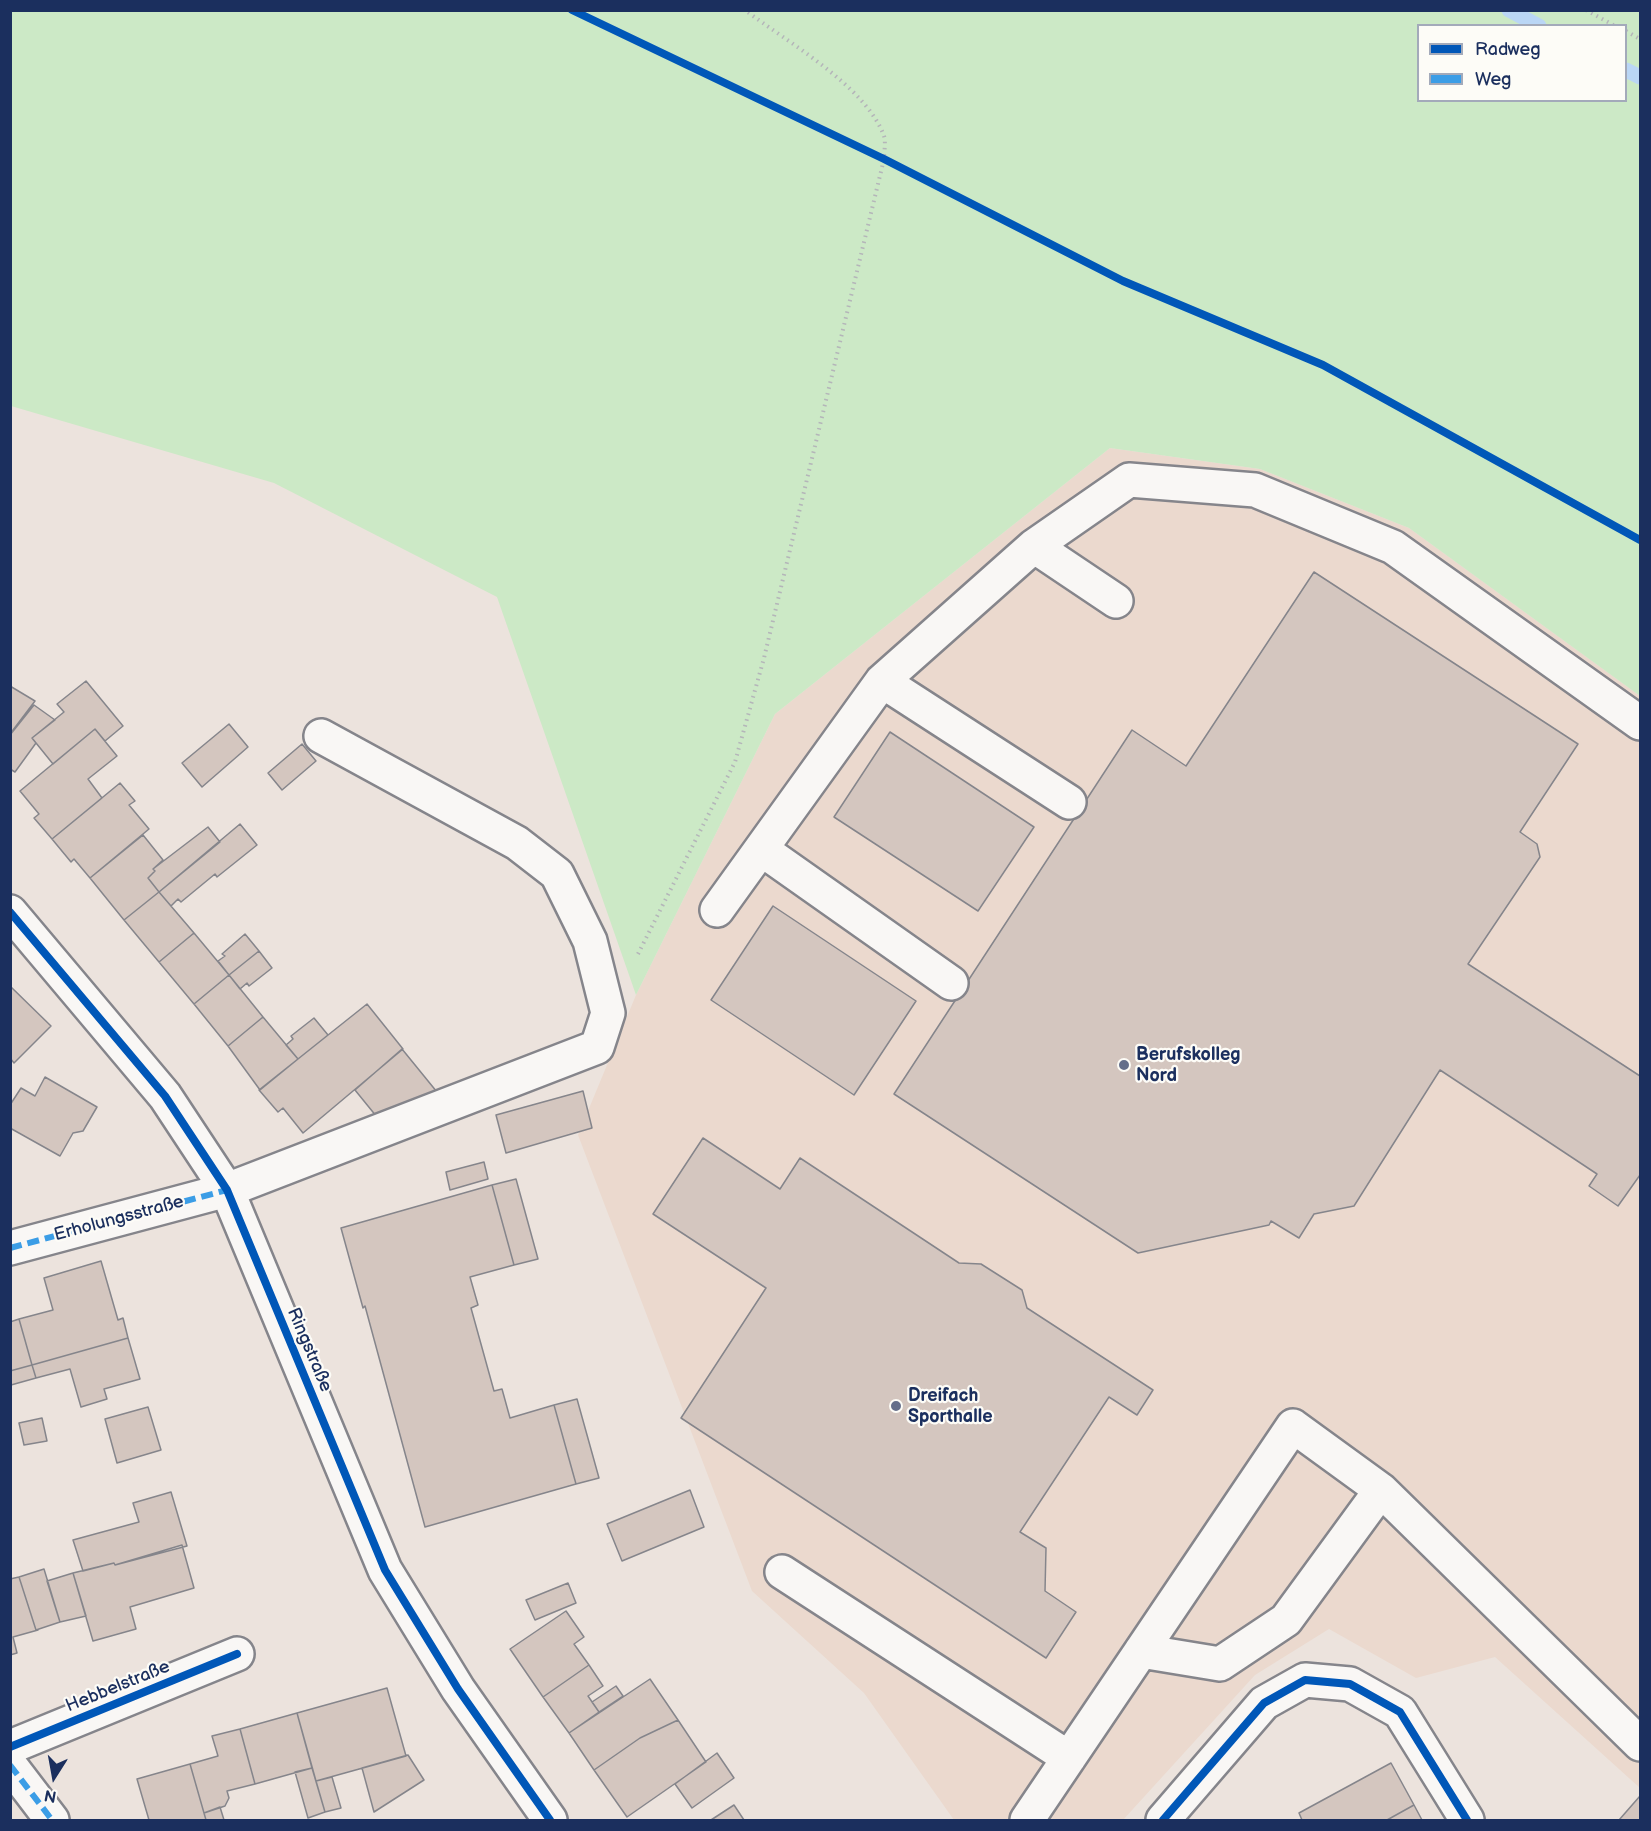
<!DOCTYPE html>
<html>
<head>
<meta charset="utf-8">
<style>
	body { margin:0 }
	#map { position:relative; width:1651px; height:1831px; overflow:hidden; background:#ece3dd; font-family:"Balsamiq Sans",sans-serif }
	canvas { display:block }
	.frame { position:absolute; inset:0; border:12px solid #1b2f5e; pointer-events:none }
	.legend { position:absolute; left:1417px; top:24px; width:210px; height:78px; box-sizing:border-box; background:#fdfcf7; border:2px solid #a3aaba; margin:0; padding:8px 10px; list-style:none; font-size:18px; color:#1b2f5e }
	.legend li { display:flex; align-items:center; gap:12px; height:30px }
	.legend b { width:30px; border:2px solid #a3aaba }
	.north { position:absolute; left:24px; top:1747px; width:60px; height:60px; -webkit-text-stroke:4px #fdfcf7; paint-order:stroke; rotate:191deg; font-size:16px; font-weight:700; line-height:24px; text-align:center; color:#1b2f5e }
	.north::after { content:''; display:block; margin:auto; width:21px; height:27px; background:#1b2f5e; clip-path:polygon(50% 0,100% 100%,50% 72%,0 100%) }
</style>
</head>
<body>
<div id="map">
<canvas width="1651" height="1831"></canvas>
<div class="frame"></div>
<ul class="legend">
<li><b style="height:8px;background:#0057b8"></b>Radweg</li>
<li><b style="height:8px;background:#3b9de6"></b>Weg</li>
</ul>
<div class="north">N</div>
</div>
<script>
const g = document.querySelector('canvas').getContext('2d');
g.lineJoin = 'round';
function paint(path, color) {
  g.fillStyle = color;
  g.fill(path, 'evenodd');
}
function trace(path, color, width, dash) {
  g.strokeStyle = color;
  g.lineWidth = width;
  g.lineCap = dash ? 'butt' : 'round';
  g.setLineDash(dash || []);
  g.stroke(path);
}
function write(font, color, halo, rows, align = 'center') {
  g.font = font + ' "Balsamiq Sans",sans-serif';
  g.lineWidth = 4.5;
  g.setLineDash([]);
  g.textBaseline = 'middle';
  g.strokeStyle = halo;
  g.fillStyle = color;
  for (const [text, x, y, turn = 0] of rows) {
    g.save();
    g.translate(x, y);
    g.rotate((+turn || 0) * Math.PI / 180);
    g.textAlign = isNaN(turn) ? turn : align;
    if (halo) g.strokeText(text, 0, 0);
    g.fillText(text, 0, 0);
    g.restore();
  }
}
paint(new Path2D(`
	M 1110,448 L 1260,469 L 1409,528 L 1640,696 L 1640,1788 L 1495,1657 L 1416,1678 L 1329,1629 L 1255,1675 L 1123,1820 L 954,1820 L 864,1693 L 752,1591 L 578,1135 L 636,995 L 775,714 Z`), '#ebd9ce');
paint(new Path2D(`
	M 10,11 L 1640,11 L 1640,696 L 1409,528 L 1260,469 L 1110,448 L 775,714 L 636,995 L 497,597 L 274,483 L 11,406 ZM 1418,26 L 1626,26 L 1626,100 L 1418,100 Z`), '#cce9c6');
trace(new Path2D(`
	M 1509,10 L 1539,26
	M 1626,70 L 1640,77`), '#bad6f5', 15);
const building = new Path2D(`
	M 1314,572 L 1578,744 L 1520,832 L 1537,844 L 1540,857 L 1468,964 L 1640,1076 L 1640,1175 L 1618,1206 L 1589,1186 L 1597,1174 L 1440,1070 L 1354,1206 L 1314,1214 L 1299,1238 L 1271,1221 L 1269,1225 L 1138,1253 L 894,1094 L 1132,730 L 1186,766 Z
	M 86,681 L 123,726 L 105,741 L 95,729 L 53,764 L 32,738 L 64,712 L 57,704 Z
	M 10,686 L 35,701 L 10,734 Z
	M 34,705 L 55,720 L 32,738 L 36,743 L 15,772 L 10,769 L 10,735 Z
	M 229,724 L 248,747 L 202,787 L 182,763 Z
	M 95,729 L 117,756 L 88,779 L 102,798 L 52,839 L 34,818 L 39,814 L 20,791 Z
	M 890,732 L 1034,827 L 978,911 L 834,817 Z
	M 302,744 L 316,761 L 282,790 L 268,773 Z
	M 120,783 L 135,801 L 129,805 L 149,829 L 90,878 L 74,859 L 71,862 L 52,839 Z
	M 240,824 L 257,845 L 217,877 L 215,874 L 181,902 L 178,899 L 171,906 L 159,892 Z
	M 208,827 L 220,842 L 159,892 L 148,878 L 155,871 L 153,869 Z
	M 143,835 L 163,860 L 153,869 L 155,871 L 148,878 L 159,892 L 124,920 L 90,878 Z
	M 159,892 L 194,933 L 159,962 L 124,920 Z
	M 773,906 L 916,1001 L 854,1095 L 711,1000 Z
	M 194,933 L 229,975 L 194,1004 L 159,962 Z
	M 245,934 L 259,951 L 229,975 L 218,961 L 225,956 L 222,954 Z
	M 259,951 L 272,968 L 249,986 L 247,983 L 240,989 L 229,975 Z
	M 229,975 L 263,1017 L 228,1046 L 194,1004 Z
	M 10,986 L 51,1026 L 14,1063 L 10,1058 Z
	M 367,1004 L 403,1049 L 303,1133 L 283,1108 L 278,1112 L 259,1090 Z
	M 263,1017 L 298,1059 L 260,1090 L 228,1046 Z
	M 314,1018 L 328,1035 L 298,1059 L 286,1045 L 293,1039 L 291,1036 Z
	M 402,1049 L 437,1092 L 381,1122 L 355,1090 Z
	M 45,1077 L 97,1107 L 83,1131 L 73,1133 L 60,1156 L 10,1128 L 10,1105 L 21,1088 L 35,1096 Z
	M 583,1091 L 592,1128 L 506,1153 L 496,1115 Z
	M 703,1138 L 780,1189 L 800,1158 L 959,1263 L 981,1264 L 1022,1290 L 1027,1308 L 1153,1390 L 1137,1415 L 1109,1397 L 1020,1532 L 1046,1548 L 1045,1591 L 1076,1612 L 1046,1658 L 681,1418 L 766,1288 L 653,1214 Z
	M 484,1162 L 488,1179 L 450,1190 L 446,1172 Z
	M 516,1179 L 538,1259 L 514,1265 L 492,1185 Z
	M 492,1185 L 514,1265 L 470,1277 L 478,1305 L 471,1308 L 494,1391 L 502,1389 L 510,1418 L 554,1405 L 576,1484 L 425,1527 L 365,1306 L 363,1308 L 341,1228 Z
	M 101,1261 L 118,1320 L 123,1318 L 128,1338 L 32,1365 L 19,1319 L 53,1310 L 44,1278 Z
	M 19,1319 L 32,1365 L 10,1371 L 10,1322 Z
	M 128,1338 L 140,1379 L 104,1389 L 107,1399 L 81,1407 L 70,1369 L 36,1378 L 32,1365 Z
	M 32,1365 L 36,1378 L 11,1385 L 10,1371 Z
	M 577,1399 L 599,1478 L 576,1484 L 554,1405 Z
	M 148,1407 L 161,1450 L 117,1463 L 105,1419 Z
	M 42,1418 L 47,1441 L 24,1445 L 19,1423 Z
	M 690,1490 L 704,1527 L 622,1561 L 607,1524 Z
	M 171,1492 L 187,1546 L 115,1565 L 114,1563 L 83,1571 L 73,1540 L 139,1522 L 133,1503 Z
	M 182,1545 L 194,1588 L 130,1607 L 136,1629 L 93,1641 L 73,1573 L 114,1563 L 115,1565 Z
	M 44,1569 L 60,1622 L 36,1630 L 19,1577 Z
	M 73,1573 L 86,1616 L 60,1622 L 47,1581 Z
	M 19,1577 L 36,1630 L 38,1630 L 13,1637 L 17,1653 L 10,1655 L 10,1579 Z
	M 568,1583 L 576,1603 L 535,1620 L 526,1600 Z
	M 566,1611 L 584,1637 L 574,1644 L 589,1665 L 543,1697 L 510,1649 Z
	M 589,1665 L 603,1686 L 588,1696 L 599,1712 L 569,1733 L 543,1697 Z
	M 650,1679 L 678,1720 L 640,1738 L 594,1770 L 569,1733 Z
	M 616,1686 L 623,1696 L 599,1712 L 592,1702 Z
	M 387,1688 L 406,1756 L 316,1781 L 297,1713 Z
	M 297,1713 L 312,1768 L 255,1784 L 240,1729 Z
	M 678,1720 L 706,1762 L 627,1817 L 594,1770 L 640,1738 Z
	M 240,1729 L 255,1784 L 227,1791 L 229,1798 L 225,1806 L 204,1813 L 190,1764 L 218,1756 L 212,1736 Z
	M 717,1753 L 734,1778 L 692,1808 L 675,1784 Z
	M 408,1755 L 424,1780 L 374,1812 L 362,1768 Z
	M 1391,1763 L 1414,1805 L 1387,1820 L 1302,1820 L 1299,1813 Z
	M 190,1764 L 206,1820 L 149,1820 L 137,1779 Z
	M 312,1768 L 325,1812 L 308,1818 L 295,1772 Z
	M 332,1777 L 341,1808 L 325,1812 L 316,1781 Z
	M 1640,1796 L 1640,1820 L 1619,1820 Z
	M 734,1805 L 744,1820 L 711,1820 Z
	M 1414,1805 L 1422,1820 L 1387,1820 Z
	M 220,1807 L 224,1820 L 206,1820 L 204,1813 Z`);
paint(building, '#d4c6bf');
trace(building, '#85858b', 1.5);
const minor = new Path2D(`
	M 1034,546 L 1116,601
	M 882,681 L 1069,802
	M 761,849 L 951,983
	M 717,910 L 882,681 L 1034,546 L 1129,480 L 1255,490 L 1393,547 L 1640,723
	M 10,912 L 165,1096 L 227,1190 L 385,1570 L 458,1689 L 550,1820
	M 10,1248 L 227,1190 L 597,1047 L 608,1013 L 590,941 L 557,874 L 517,843 L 321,736
	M 782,1572 L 1069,1758
	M 1141,1651 L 1220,1664 L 1286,1620 L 1381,1490
	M 10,1747 L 237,1654
	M 10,1765 L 52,1820
	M 1027,1820 L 1293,1426 L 1381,1490 L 1640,1744
	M 1163,1820 L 1264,1703 L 1305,1680 L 1350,1684 L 1400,1712 L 1467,1820`);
trace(minor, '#85858b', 38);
trace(new Path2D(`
	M 1586,10 L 1615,26
	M 1626,31 L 1640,39
	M 638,954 L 735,762 L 764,658 L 884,159 C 884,152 886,142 884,136 C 866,86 787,42 745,10`), '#b4b5b9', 4, [1.5, 4.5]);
trace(minor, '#f9f7f5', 33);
trace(new Path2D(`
	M 10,1248 L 227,1190
	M 10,1765 L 52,1820`), '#3b9de6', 6, [12, 6]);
trace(new Path2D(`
	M 572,10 L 884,159 L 1123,281 L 1323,365 L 1640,540
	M 10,912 L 165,1096 L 227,1190 L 385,1570 L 458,1689 L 550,1820
	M 10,1747 L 237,1654
	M 1163,1820 L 1264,1703 L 1305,1680 L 1350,1684 L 1400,1712 L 1467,1820`), '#0057b8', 8);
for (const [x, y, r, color] of [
	[1124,1065,6,"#646e8a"],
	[896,1406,6,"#646e8a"]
]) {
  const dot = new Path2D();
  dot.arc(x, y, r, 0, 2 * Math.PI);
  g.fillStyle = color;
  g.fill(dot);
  trace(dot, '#fdfcf7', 2);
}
write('bold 18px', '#1b2f5e', '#fdfcf7', [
	["Berufskolleg",1136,1055],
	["Nord",1136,1076],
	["Dreifach",908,1396],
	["Sporthalle",908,1417]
], 'left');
write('18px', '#1b2f5e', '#fdfcf7', [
	["Erholungsstraße",119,1219,-15],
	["Ringstraße",309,1350,67],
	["Hebbelstraße",118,1687,-22]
]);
</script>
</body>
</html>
